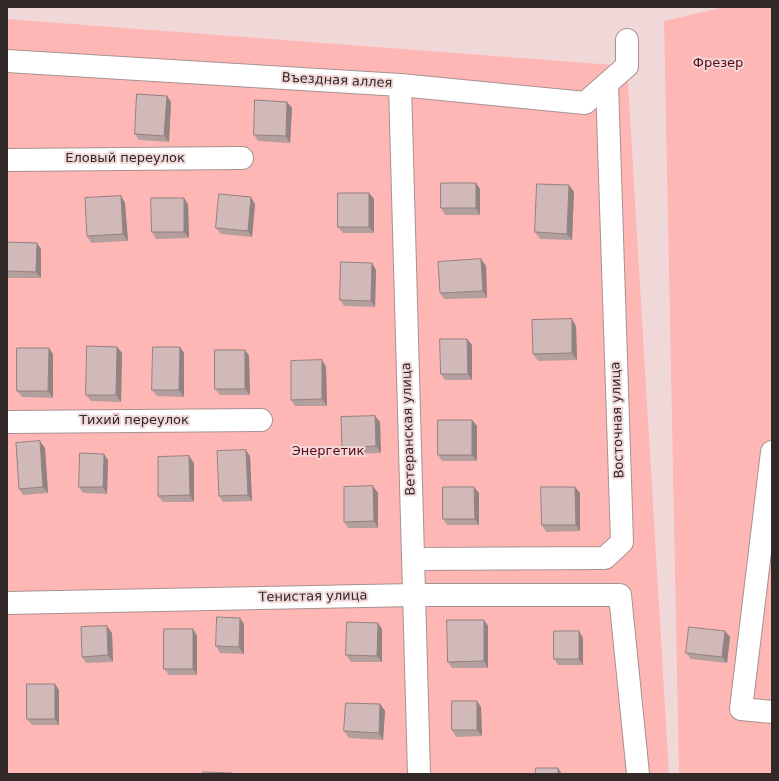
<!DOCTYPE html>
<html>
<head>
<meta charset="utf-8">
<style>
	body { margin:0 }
	#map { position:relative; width:779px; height:781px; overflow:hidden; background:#f1d8d8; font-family:"DejaVu Sans",sans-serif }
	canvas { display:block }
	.frame { position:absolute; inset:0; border:8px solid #312828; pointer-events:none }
</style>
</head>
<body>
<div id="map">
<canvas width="779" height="781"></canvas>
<div class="frame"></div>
</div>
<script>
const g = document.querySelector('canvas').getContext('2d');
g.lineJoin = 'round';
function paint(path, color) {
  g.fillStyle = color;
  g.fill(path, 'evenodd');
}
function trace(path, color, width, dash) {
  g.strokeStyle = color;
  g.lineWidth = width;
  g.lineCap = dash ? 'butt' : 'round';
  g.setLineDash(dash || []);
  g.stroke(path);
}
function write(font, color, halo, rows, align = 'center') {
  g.font = font + ' "DejaVu Sans",sans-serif';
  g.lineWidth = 4;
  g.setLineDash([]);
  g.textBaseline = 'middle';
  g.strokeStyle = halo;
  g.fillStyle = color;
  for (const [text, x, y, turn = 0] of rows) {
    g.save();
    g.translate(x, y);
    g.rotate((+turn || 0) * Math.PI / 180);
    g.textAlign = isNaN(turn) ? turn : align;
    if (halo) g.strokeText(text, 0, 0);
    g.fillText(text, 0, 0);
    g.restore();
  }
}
paint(new Path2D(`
	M 725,7 L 772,7 L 772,774 L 679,774 L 664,21 Z
	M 7,19 L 627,66 L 669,774 L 7,774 Z`), '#ffb7b6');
const minor = new Path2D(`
	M 7,61 L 400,85 L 585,103 L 627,66 L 627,40
	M 400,85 L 419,774
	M 7,160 L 242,158
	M 7,422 L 261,420
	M 772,452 L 741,709 L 772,712
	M 413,559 L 605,558 L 622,542 L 607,84
	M 7,603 L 414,595 L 620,595 L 638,774`);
trace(minor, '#a79190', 24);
trace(minor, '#fff', 22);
paint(new Path2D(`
	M 167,96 L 171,102 L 169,142 L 139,140 L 135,134 Z
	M 287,102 L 292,108 L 290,143 L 258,141 L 254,135 Z
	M 476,183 L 480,189 L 480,215 L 445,215 L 441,208 Z
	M 569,185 L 574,192 L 572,240 L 540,239 L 535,232 Z
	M 369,193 L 374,199 L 374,233 L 343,233 L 338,227 Z
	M 121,196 L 125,203 L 128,241 L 91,243 L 87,236 Z
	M 188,204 L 189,238 L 156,239 L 152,232 Z
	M 255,204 L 252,237 L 221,234 L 216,228 Z
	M 7,242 L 41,249 L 41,278 L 7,278 Z
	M 481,259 L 486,266 L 487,298 L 444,299 L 440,293 Z
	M 372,263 L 376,270 L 375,307 L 344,306 L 340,300 Z
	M 576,326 L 577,360 L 538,361 L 533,354 Z
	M 467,339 L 472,345 L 472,380 L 445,380 L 441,374 Z
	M 117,347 L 122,353 L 121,402 L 91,401 L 86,395 Z
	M 180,347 L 184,353 L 184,397 L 157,396 L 152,390 Z
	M 245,350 L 249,356 L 250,395 L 220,395 L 215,389 Z
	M 53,354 L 53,398 L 22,397 L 17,391 Z
	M 322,360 L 326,367 L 327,406 L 295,406 L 291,400 Z
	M 375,416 L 380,422 L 381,453 L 346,454 L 342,448 Z
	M 472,420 L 477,426 L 477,461 L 442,461 L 438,455 Z
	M 45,448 L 48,493 L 23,495 L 19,489 Z
	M 250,456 L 252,501 L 223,502 L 219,496 Z
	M 108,460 L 107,494 L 83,493 L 79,487 Z
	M 194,463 L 194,502 L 163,502 L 158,496 Z
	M 373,486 L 378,493 L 378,528 L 348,528 L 344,522 Z
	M 575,487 L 580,493 L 580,531 L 546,532 L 542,525 Z
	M 479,493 L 479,525 L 447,525 L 443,519 Z
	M 484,620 L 488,626 L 488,668 L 452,668 L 448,662 Z
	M 244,624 L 244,654 L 220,653 L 216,646 Z
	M 193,629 L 197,636 L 197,675 L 169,675 L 164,669 Z
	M 382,629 L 382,662 L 351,662 L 346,655 Z
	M 725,631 L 730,637 L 727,663 L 691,659 L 686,653 Z
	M 112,633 L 113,662 L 86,663 L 82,657 Z
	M 583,638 L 583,665 L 558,665 L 554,659 Z
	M 59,690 L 59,725 L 32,725 L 27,719 Z
	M 380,704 L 385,711 L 383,740 L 349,738 L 344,731 Z
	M 481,707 L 482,736 L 456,737 L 452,730 Z`), '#b39f9e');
paint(new Path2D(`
	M 167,96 L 171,102 L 169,142 L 164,136 Z
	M 287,102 L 292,108 L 290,143 L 286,136 Z
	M 476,183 L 480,189 L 480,215 L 476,208 Z
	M 569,185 L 574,192 L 572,240 L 567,234 Z
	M 369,193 L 374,199 L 374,233 L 369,227 Z
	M 121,196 L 125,203 L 128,241 L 123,234 Z
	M 251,197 L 255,204 L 252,237 L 248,231 Z
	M 184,198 L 188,204 L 189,238 L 184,232 Z
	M 37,243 L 41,249 L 41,278 L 36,272 Z
	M 481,259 L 486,266 L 487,298 L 483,291 Z
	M 372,263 L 376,270 L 375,307 L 371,301 Z
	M 572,319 L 576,326 L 577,360 L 572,353 Z
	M 467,339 L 472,345 L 472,380 L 468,374 Z
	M 117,347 L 122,353 L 121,402 L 116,395 Z
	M 180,347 L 184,353 L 184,397 L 179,390 Z
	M 49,348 L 53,354 L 53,398 L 48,391 Z
	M 245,350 L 249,356 L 250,395 L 245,389 Z
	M 322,360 L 326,367 L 327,406 L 322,399 Z
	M 375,416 L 380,422 L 381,453 L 376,446 Z
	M 472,420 L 477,426 L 477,461 L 472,455 Z
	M 40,441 L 45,448 L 48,493 L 43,487 Z
	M 246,450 L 250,456 L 252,501 L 248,495 Z
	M 104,454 L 108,460 L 107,494 L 103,487 Z
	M 189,456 L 194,463 L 194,502 L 190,495 Z
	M 373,486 L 378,493 L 378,528 L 374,521 Z
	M 474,487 L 479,493 L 479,525 L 475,519 Z
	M 575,487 L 580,493 L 580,531 L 576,525 Z
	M 240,618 L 244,624 L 244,654 L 239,647 Z
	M 484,620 L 488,626 L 488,668 L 484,661 Z
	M 378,623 L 382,629 L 382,662 L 377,656 Z
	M 107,626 L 112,633 L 113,662 L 108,655 Z
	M 193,629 L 197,636 L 197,675 L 193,669 Z
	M 579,631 L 583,638 L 583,665 L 579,659 Z
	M 725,631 L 730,637 L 727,663 L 722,657 Z
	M 55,684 L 59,690 L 59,725 L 55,719 Z
	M 477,701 L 481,707 L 482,736 L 477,730 Z
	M 380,704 L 385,711 L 383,740 L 379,733 Z
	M 558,768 L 562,774 L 558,774 Z`), '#928281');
const building = new Path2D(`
	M 137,94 L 167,96 L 164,136 L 135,134 Z
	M 255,100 L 287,102 L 286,136 L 254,135 Z
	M 441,183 L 476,183 L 476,208 L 441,208 Z
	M 537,184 L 569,185 L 567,234 L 535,232 Z
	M 338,193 L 369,193 L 369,227 L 338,227 Z
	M 219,194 L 251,197 L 248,231 L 216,228 Z
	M 121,196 L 123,234 L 87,236 L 85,198 Z
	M 151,198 L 184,198 L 184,232 L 152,232 Z
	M 7,242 L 37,243 L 36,272 L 7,271 Z
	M 481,259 L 483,291 L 440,293 L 438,262 Z
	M 341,262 L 372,263 L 371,301 L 340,300 Z
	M 572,319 L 572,353 L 533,354 L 532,320 Z
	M 440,339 L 467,339 L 468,374 L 441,374 Z
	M 87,346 L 117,347 L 116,395 L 86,395 Z
	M 153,347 L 180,347 L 179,390 L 152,390 Z
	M 17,348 L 49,348 L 48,391 L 17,391 Z
	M 215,350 L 245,350 L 245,389 L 215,389 Z
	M 322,360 L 322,399 L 291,400 L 291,361 Z
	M 375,416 L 376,446 L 342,448 L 341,417 Z
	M 438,420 L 472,420 L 472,455 L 438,455 Z
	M 40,441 L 43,487 L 19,489 L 16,443 Z
	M 246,450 L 248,495 L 219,496 L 217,451 Z
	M 80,453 L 104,454 L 103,487 L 79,487 Z
	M 189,456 L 190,495 L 158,496 L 158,457 Z
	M 373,486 L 374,521 L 344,522 L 344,487 Z
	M 443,487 L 474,487 L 475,519 L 443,519 Z
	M 541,487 L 575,487 L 576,525 L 542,525 Z
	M 217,617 L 240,618 L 239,647 L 216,646 Z
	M 447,620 L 484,620 L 484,661 L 448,662 Z
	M 347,622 L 378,623 L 377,656 L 346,655 Z
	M 107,626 L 108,655 L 82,657 L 81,627 Z
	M 689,627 L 725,631 L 722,657 L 686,653 Z
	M 164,629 L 193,629 L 193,669 L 164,669 Z
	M 554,631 L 579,631 L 579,659 L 554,659 Z
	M 27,684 L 55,684 L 55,719 L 27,719 Z
	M 452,701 L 477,701 L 477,730 L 452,730 Z
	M 346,703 L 380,704 L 379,733 L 344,731 Z
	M 536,768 L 558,768 L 558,774 L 536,774 Z
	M 203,772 L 232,773 L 232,774 L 203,774 Z`);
paint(building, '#d0b9b8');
trace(building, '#928281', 1);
write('13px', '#590816', '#f1d8d8', [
	["Фрезер",718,64],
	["Энергетик",328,452]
]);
write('13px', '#312828', '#f1d8d8', [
	["Въездная аллея",337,81,3],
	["Еловый переулок",125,159],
	["Восточная улица",618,420,-92],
	["Тихий переулок",134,421],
	["Ветеранская улица",409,429,-92],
	["Тенистая улица",313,597,-1]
]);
</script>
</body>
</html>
